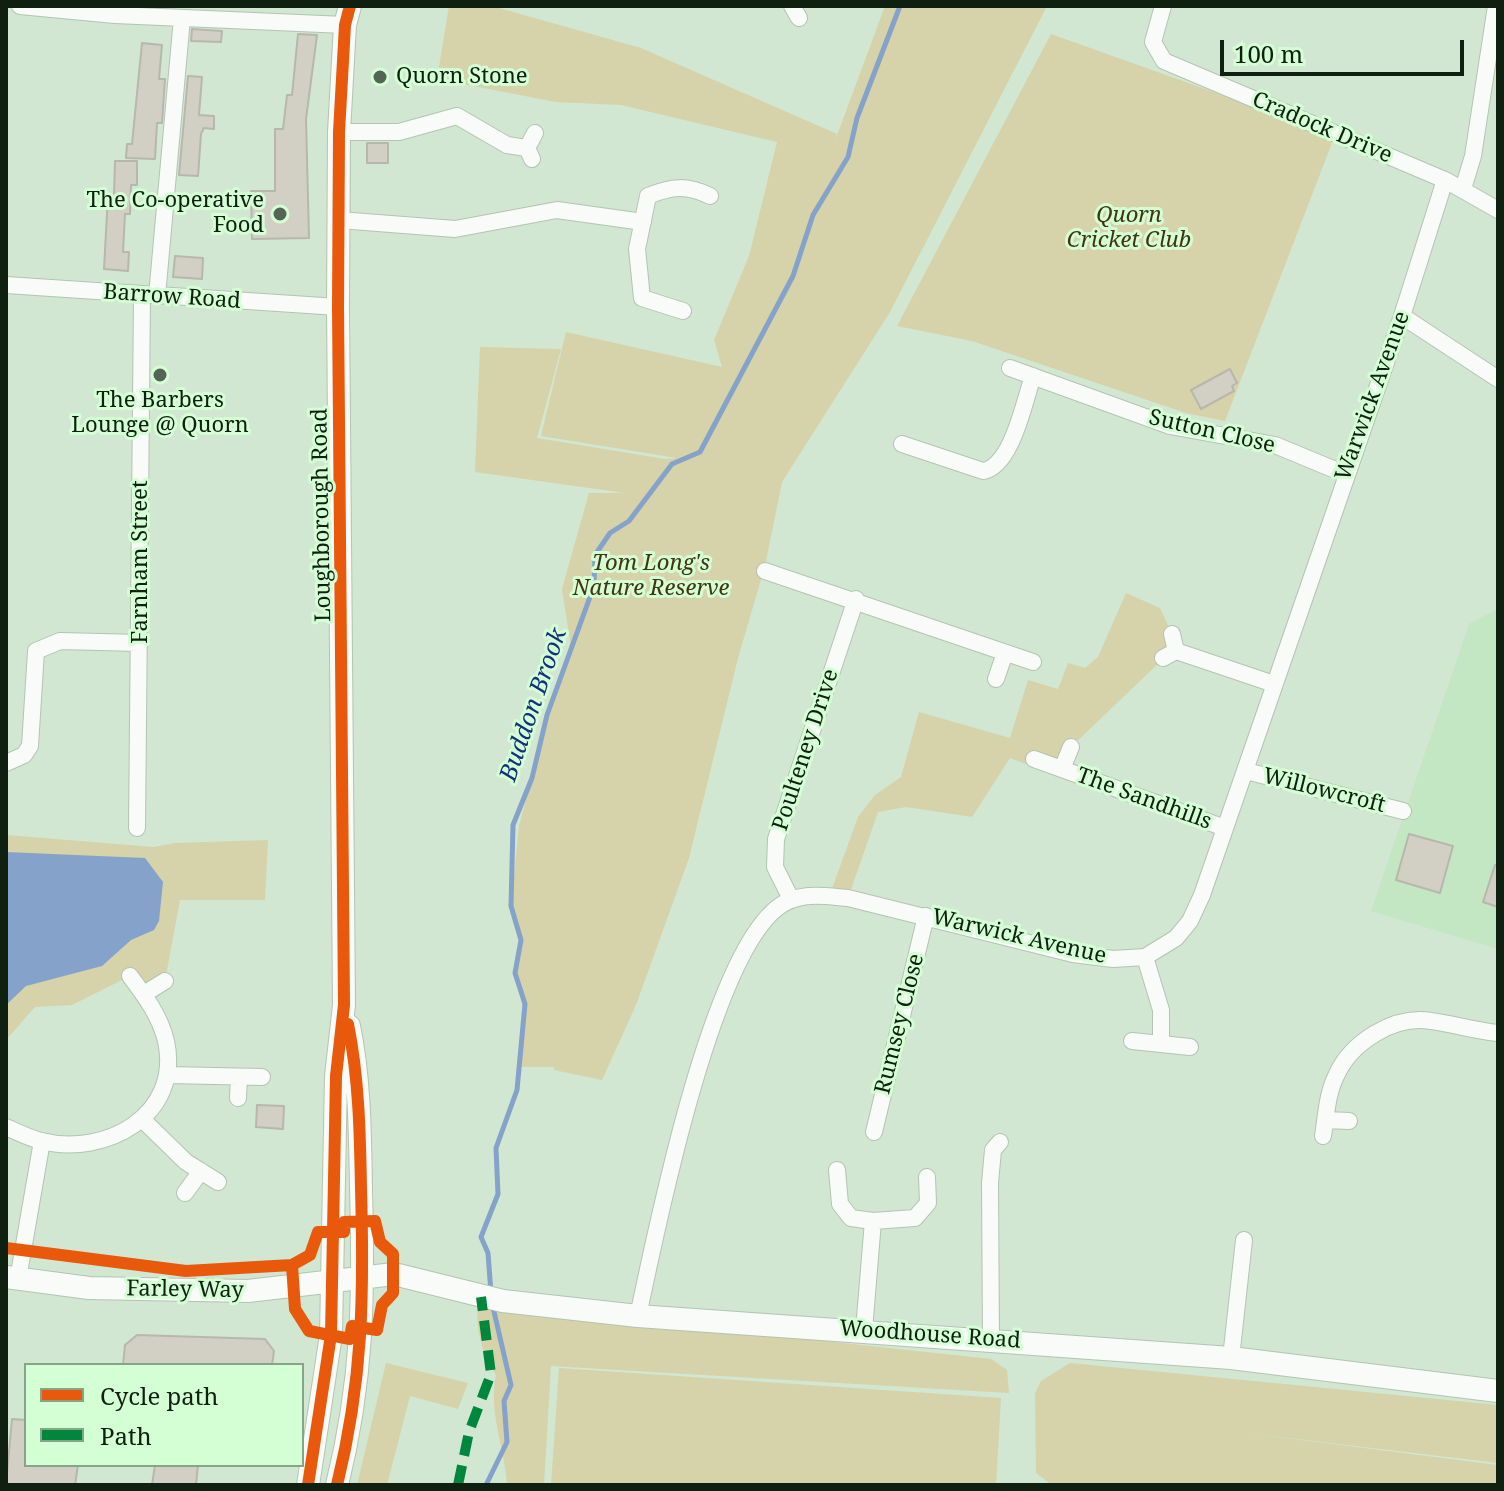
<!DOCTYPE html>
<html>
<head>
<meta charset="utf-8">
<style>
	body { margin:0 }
	#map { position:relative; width:1504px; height:1491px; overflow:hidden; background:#d1e7d1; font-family:"Noto Serif",serif }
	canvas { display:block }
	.frame { position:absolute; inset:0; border:8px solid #0f1f10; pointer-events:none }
	.legend { position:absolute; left:24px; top:1363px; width:280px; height:104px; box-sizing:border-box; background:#d4fed4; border:2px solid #85a586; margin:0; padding:10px 14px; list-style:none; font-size:24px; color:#0f1f10 }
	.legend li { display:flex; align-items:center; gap:16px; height:40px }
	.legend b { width:40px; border:2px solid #85a586 }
	.scale { position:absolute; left:1220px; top:40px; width:244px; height:36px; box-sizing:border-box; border:4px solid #0f1f10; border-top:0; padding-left:10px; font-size:24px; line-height:28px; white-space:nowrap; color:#0f1f10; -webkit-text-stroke:6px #d4fed4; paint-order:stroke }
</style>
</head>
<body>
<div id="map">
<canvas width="1504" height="1491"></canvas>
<div class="frame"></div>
<ul class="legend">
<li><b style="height:10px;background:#e8590c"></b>Cycle path</li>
<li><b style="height:10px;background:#00873e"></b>Path</li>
</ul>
<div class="scale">100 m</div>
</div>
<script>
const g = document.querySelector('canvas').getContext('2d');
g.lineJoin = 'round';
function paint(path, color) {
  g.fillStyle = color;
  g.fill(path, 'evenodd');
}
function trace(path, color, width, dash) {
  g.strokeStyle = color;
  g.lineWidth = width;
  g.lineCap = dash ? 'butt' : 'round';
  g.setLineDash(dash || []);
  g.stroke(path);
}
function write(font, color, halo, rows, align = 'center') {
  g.font = font + ' "Noto Serif",serif';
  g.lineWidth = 6;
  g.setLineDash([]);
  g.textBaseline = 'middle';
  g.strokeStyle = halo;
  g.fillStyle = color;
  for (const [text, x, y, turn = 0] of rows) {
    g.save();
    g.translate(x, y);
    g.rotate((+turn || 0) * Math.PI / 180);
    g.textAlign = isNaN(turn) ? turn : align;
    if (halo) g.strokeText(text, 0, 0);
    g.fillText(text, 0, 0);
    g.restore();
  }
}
paint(new Path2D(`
	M 1498,609 L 1498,949 L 1371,911 L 1469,624 Z`), '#c3e6c3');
paint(new Path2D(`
	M 449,6 L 492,6 L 641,48 L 837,134 L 835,141 L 885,6 L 1047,6 L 890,312 L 782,482 L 765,566 L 738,658 L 689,858 L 636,1005 L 602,1080 L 554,1070 L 554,1067 L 519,1067 L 524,1013 L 515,973 L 521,940 L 511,906 L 519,826 L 549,708 L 571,647 L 562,589 L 589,493 L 625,493 L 475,472 L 480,347 L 561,349 L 537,438 L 665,459 L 677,458 L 541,436 L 566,332 L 722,367 L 714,340 L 749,256 L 777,142 L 621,105 L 556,102 L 437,79 Z
	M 1051,34 L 1222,95 L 1292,115 L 1335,135 L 1225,421 L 1186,413 L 972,341 L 897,326 Z
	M 1126,593 L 1160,608 L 1172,634 L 1163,659 L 1071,747 L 1062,769 L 1031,766 L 1010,758 L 972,817 L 906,807 L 878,812 L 848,898 L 829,897 L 858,817 L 875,795 L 901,777 L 919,712 L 1010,738 L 1028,680 L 1058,689 L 1068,663 L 1085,668 L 1098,657 Z
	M 6,835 L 154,847 L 175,843 L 268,840 L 265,900 L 180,900 L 165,981 L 144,994 L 130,976 L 72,1005 L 35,1007 L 6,1040 Z
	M 478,1301 L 499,1306 L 991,1359 L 1007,1370 L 1009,1393 L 551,1366 L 544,1485 L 507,1485 C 505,1448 488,1412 496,1375 C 481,1351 475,1329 478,1301 Z
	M 386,1363 L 468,1383 L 458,1409 L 410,1396 L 387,1485 L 357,1485 Z
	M 1070,1363 L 1498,1405 L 1498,1463 L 1238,1432 L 1498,1465 L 1498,1485 L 1052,1485 L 1036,1473 L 1035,1393 L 1041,1381 Z
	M 559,1368 L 1001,1398 L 996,1485 L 551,1485 Z`), '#d6d2a9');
paint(new Path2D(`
	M 6,852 L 145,858 L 163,882 L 159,921 L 154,930 L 131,940 L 102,966 L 26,986 L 6,1005 Z`), '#85a2cb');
trace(new Path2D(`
	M 491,1293 L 488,1253 L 481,1237 L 498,1194 L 496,1148 L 517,1090 L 525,1004 L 515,973 L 521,940 L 511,906 L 513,825 L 532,778 L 547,715 L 594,586 L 595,555 L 610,533 L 629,521 L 672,464 L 700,452 L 793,276 L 813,215 L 848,157 L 857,118 L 900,6
	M 486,1485 L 507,1442 L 504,1401 L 511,1385 L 492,1303`), '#85a2cb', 5);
const building = new Path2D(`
	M 192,29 L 222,31 L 221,42 L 191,41 Z
	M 298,34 L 317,35 L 306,119 L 309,238 L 252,239 L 251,191 L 275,191 L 275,129 L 283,129 L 287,95 L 292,95 Z
	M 142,43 L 162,45 L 159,79 L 165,79 L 162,123 L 157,123 L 155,159 L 126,158 L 127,144 L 132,144 Z
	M 188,76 L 202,77 L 199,115 L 214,116 L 214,129 L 204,128 L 201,134 L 198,176 L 179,175 Z
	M 367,143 L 388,143 L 388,163 L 367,163 Z
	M 115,161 L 137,161 L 137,185 L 131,185 L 130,214 L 125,214 L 123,252 L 129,252 L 128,271 L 104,269 L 108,195 L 114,196 Z
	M 175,256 L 203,258 L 202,279 L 173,277 Z
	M 1230,369 L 1237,383 L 1232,386 L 1234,391 L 1201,409 L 1191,390 Z
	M 1409,834 L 1453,846 L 1440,893 L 1396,880 Z
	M 1495,865 L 1498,866 L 1498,907 L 1483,902 Z
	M 257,1105 L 284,1106 L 283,1129 L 256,1127 Z
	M 137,1335 L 265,1339 L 274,1351 L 272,1365 L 123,1365 L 125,1345 Z
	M 12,1419 L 26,1420 L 26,1465 L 78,1465 L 75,1485 L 6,1485 Z
	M 155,1465 L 198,1465 L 196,1485 L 152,1485 Z`);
paint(building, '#d2d0c5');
trace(building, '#b7b7ac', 2);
const street = new Path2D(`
	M 20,6 L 115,15 L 345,25
	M 792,6 L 799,18
	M 1163,6 L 1153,42 L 1164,61 L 1445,180 L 1498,210
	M 339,132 L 399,132 L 457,116 L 507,145 L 527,148
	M 532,159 L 527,148 L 535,133
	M 1463,189 L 1473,156 L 1496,6
	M 339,220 L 455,229 L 557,210 L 643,222
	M 6,285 L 338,307
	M 157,296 L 182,18
	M 683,311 L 642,298 L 637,249 L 648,196 C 672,186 687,185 710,196
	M 1402,316 L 1498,379
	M 1010,368 L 1170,426 L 1275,445 L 1345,474
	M 902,444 L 983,471 C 1012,466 1024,402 1033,376
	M 765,571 L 1033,662
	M 1176,651 L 1274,684
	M 1163,658 L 1176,651 L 1172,634
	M 996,679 L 1005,653
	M 1034,759 L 1225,828
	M 6,763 L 24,755 L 30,746 L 36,651 L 60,641 L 140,643
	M 1062,769 L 1071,747
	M 1246,771 L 1403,811
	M 137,828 L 142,296
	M 791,899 L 775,867 L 776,839 L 856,599
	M 1145,957 L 1161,1010 L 1161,1042
	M 144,994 L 165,981
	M 1132,1041 L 1190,1047
	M 168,1075 L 262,1077
	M 238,1098 L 239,1077
	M 143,1120 L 186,1162 L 218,1182
	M 1326,1120 L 1349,1121
	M 6,1127 C 17,1132 29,1138 41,1141 C 106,1157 182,1115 166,1041 C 160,1016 145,996 130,976
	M 874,1132 L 926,916
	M 1323,1136 C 1326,1117 1327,1094 1336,1076 C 1351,1042 1394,1015 1431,1021 C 1454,1024 1475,1031 1498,1033
	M 837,1170 L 840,1204 L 851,1218 L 873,1221 L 915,1218 L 928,1203 L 927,1177
	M 185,1193 L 201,1171
	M 18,1279 L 42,1141
	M 638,1316 C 657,1227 710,961 777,908 C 798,891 823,896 848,898 L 1073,954 L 1113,959 L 1145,957 L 1176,938 L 1190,921 L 1202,895 L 1402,316 L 1445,180
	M 864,1330 L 873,1221
	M 991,1340 L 990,1183 L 993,1150 L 1000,1142
	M 1231,1358 L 1244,1240`);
const secondary = new Path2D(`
	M 6,1277 L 89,1288 L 248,1291 L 394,1274 L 503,1301 L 638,1316 L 1231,1358 L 1498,1391
	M 308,1485 L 331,1335 L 336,1076 L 344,1005 L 338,307 L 339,132 L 345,25 L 350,6
	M 337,1485 C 363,1380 364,1296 361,1189 C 360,1134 360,1080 349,1026`);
trace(street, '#b3c4b2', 18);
trace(secondary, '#b3c4b2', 24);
trace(street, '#f8fbf8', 16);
trace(secondary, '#f8fbf8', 22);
trace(new Path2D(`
	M 458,1485 L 469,1432 L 491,1374 L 481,1297`), '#00873e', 10, [20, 10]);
trace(new Path2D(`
	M 375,1221 L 380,1242 L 393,1254 L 393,1293 L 382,1305 L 377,1330 L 352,1326 L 350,1339 L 309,1331 L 295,1309 L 292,1265 L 310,1255 L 318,1232 L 344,1232 L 344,1222 Z
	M 6,1248 L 186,1271 L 292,1265
	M 308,1485 L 331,1335 L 336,1076 L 344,1005 L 338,307 L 339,132 L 345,25 L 350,6
	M 337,1485 C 363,1380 364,1295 361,1188 C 360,1133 359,1079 348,1024`), '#e8590c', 12);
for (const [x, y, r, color] of [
	[380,77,8,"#536554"],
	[280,214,8,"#536554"],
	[160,375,8,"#536554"]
]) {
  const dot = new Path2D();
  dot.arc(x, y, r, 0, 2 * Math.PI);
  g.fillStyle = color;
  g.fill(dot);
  trace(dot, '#d4fed4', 3);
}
write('22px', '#0f1f10', '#d4fed4', [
	["Quorn Stone",396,77],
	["The Co-operative",264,201,"right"],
	["Food",264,226,"right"],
	["The Barbers",160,401,"center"],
	["Lounge @ Quorn",160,426,"center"]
], 'left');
write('22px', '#0f1f10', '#d4fed4', [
	["Cradock Drive",1322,128,23],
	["Barrow Road",172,297,4],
	["Warwick Avenue",1373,396,-70],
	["Sutton Close",1212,432,13],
	["Loughborough Road",322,515,-91],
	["Farnham Street",141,562,-90],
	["Poulteney Drive",806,750,-72],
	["Willowcroft",1324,791,14],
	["The Sandhills",1144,799,20],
	["Warwick Avenue",1019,937,13],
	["Rumsey Close",900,1024,-76],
	["Farley Way",185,1290,1],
	["Woodhouse Road",930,1335,4]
]);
write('italic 22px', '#433410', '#d4fed4', [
	["Quorn",1129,216],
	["Cricket Club",1129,241],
	["Tom Long's",651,564],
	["Nature Reserve",651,589]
]);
write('italic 24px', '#13307f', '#d4fed4', [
	["Buddon Brook",534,705,-71]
]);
</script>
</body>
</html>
